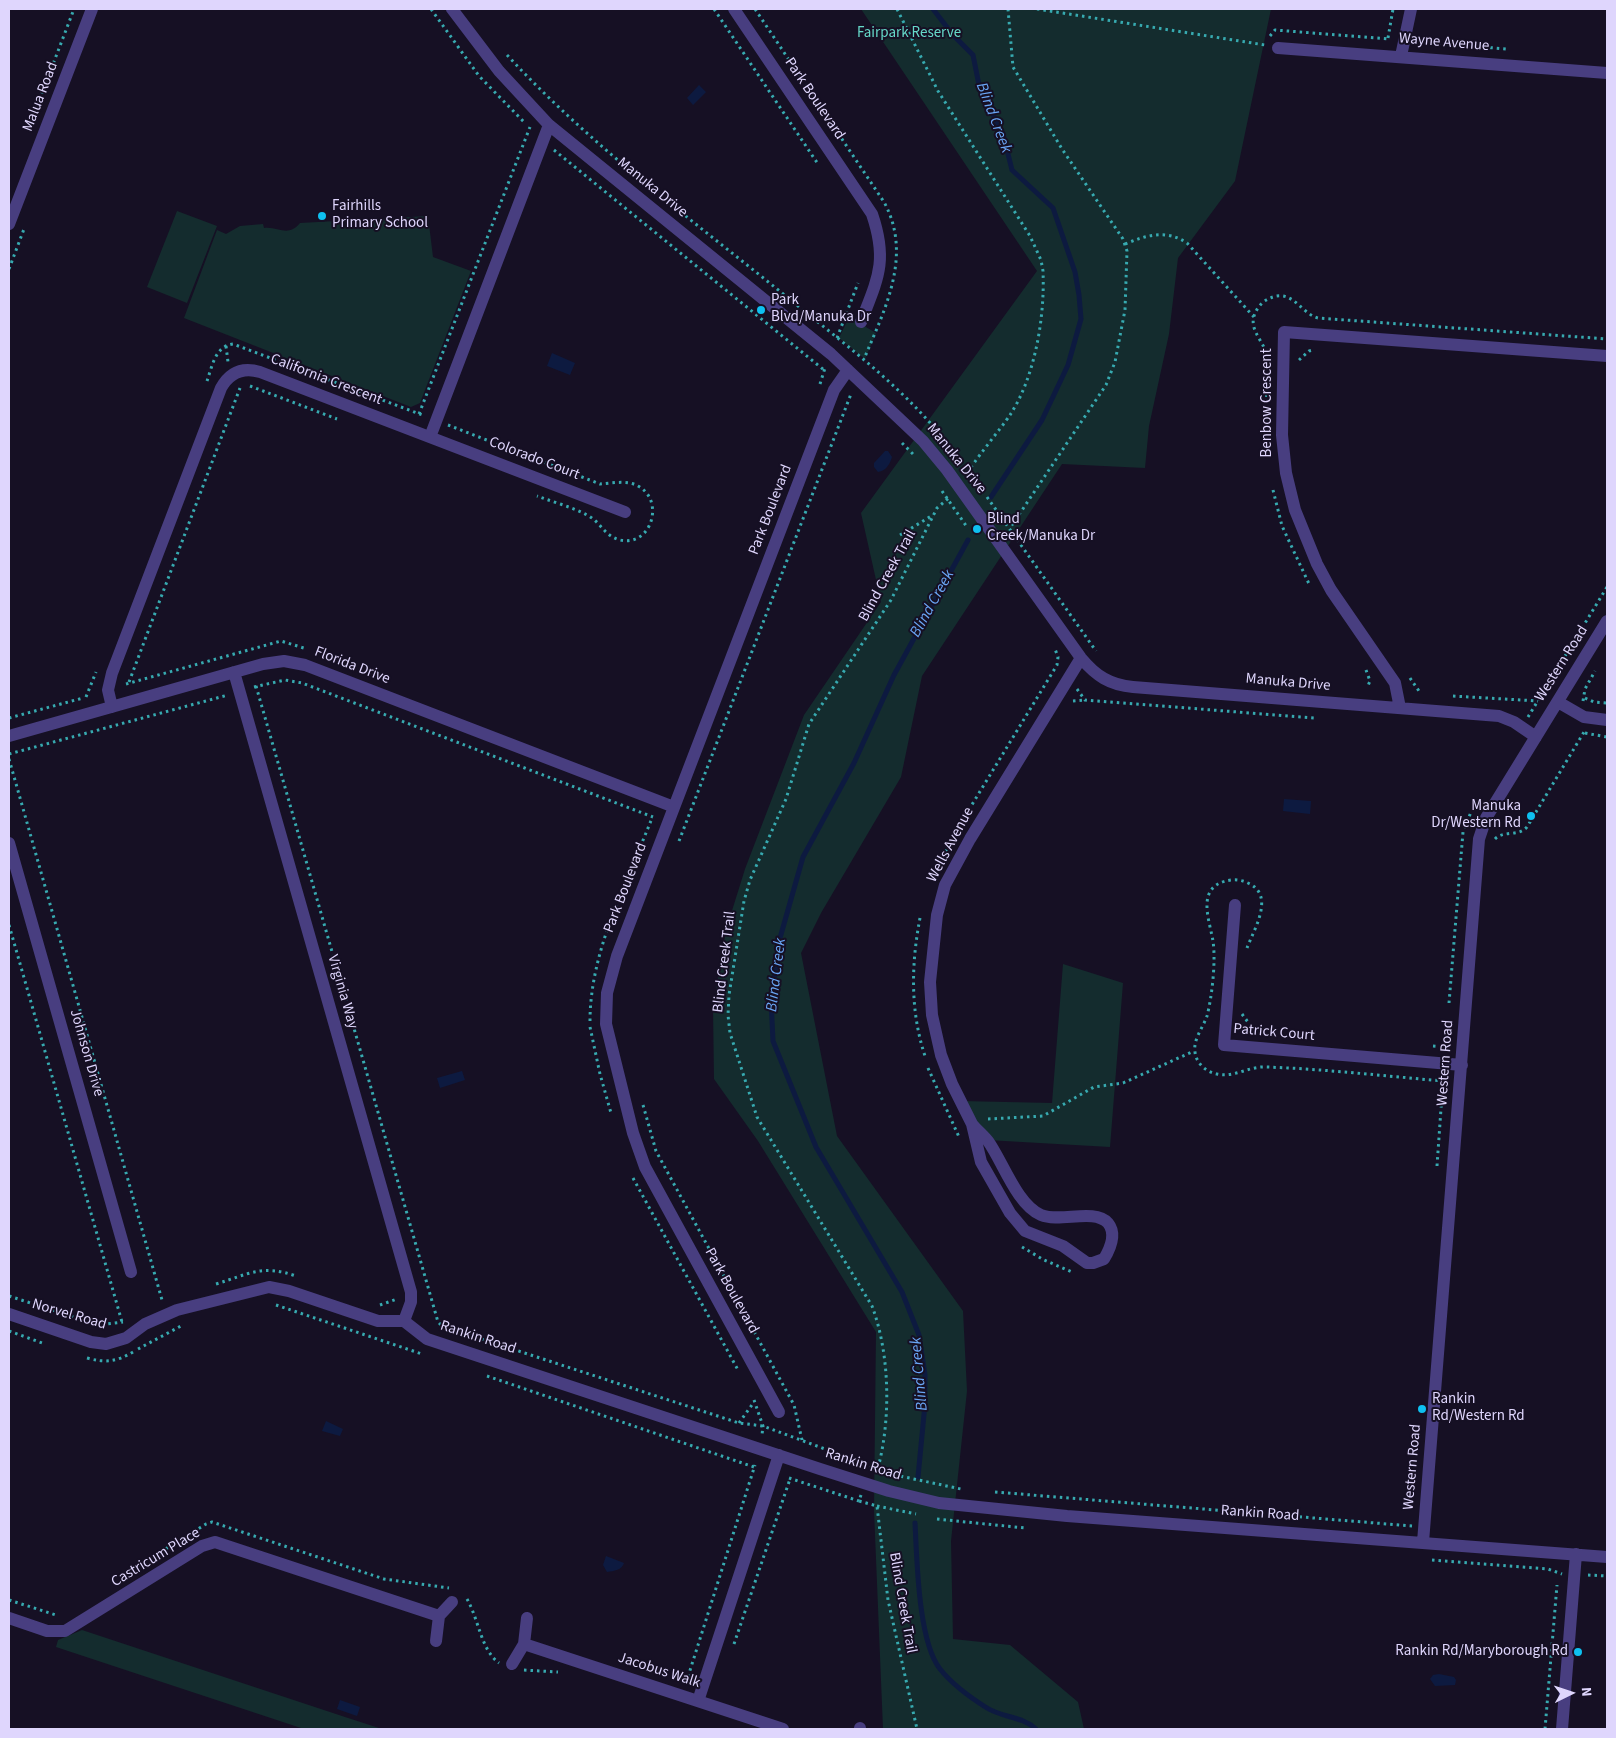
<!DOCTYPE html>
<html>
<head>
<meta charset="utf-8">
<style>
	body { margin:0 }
	#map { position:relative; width:1616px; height:1738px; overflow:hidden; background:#161024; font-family:"Source Sans 3",sans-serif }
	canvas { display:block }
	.frame { position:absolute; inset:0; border:10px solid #dfd6fd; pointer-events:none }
	.north { position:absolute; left:1546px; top:1668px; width:50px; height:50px; -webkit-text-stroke:4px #161024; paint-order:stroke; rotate:86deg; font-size:14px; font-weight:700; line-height:20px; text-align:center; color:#dfd6fd }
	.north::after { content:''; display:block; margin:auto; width:18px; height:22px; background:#dfd6fd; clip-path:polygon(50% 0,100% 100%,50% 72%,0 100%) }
</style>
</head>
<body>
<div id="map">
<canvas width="1616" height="1738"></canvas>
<div class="frame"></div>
<div class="north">N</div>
</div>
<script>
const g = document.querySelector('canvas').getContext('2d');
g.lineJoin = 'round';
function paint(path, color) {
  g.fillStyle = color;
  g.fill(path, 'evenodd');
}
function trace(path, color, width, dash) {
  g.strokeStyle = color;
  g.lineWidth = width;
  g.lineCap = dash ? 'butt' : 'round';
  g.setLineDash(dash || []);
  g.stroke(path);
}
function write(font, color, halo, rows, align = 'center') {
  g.font = font + ' "Source Sans 3",sans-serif';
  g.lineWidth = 4;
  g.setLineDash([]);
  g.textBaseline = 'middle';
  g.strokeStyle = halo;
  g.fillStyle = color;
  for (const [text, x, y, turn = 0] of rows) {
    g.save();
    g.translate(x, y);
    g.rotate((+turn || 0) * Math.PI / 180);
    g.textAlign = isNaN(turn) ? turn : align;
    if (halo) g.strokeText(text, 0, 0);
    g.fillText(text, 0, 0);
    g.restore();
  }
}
paint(new Path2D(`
	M 861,9 L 1271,9 L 1235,181 L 1178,258 L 1169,334 L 1149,426 L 1145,468 L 1062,464 L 922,676 L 901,777 L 821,913 L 801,953 L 837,1136 L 963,1311 L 967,1391 L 951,1541 L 953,1639 L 1010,1645 L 1078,1702 L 1084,1729 L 883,1729 L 874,1510 L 876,1332 L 758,1141 L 714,1079 L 713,1008 L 726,930 L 745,869 L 804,715 L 881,602 L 861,513 L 1037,271 Z
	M 177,211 L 217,226 L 187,303 L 147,287 Z
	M 428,216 L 433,257 L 471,271 L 420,403 L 411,407 L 184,318 L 217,230 L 226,234 L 240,226 L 263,224 L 264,228 C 278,226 288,238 300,223 Z
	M 849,317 L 876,333 L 865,359 L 839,338 Z
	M 1063,964 L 1123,983 L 1110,1147 L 987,1140 L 960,1101 L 1052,1103 Z
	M 82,1630 L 345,1717 L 382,1729 L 304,1729 L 56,1647 L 58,1640 Z`), '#142c2e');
paint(new Path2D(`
	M 699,85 L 706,92 L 693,105 L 687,98 Z
	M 552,353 L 575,363 L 570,375 L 547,366 Z
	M 888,451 L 892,457 C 890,464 886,471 878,472 L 874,467 L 874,463 L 885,451 Z
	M 1284,799 L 1311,801 L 1310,814 L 1283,811 Z
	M 462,1071 L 465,1080 L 440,1088 L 437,1078 Z
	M 326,1421 L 343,1429 L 340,1436 L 322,1431 Z
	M 606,1556 L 624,1563 C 622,1570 614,1571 607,1572 L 603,1565 Z
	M 1439,1674 L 1454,1677 L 1456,1680 L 1455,1685 L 1435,1686 L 1430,1679 L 1433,1675 Z
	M 340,1700 L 360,1707 L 357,1716 L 337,1709 Z`), '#0d1a40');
trace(new Path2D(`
	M 933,9 L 953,35 L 973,55 L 980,90 L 1003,134 L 1012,170 L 1053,208 L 1075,272 L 1079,295 L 1081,319 L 1068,365 L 1042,420 L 991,497
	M 918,1477 L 925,1404 L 925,1375 L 919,1335 L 902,1292 L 816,1147 L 773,1041 L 771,999 L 780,938 L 803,857 L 854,763 L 894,675 L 968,540
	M 915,1523 C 917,1559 918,1641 940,1669 C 952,1684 971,1698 987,1708 C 1003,1718 1022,1716 1036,1729`), '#0d1a40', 5);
trace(new Path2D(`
	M 431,9 L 479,76 L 524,122
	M 714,9 L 818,164
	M 755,9 L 884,202 C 913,255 885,309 864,359
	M 897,9 L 938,91 L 1030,236 L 1041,260 L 1043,271 C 1045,317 1035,377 1010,415 C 1003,426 969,467 968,473
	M 1008,9 L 1013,67 L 1062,149 L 1123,239 L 1127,251 L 1125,310 L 1115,362 L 1106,385 L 1010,528
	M 1037,9 L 1265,45
	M 1270,36 L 1275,30 L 1390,39
	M 1388,38 L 1393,9
	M 1419,42 L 1507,49
	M 507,55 C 594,149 699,225 798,306 C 852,350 911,394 952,450
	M 28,130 L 74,9
	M 554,150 L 824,370
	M 1125,244 C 1147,235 1166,229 1187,243 L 1254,317
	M 9,269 L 24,229
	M 837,338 L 858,283
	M 226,346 L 228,362
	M 1268,359 C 1264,337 1240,326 1263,302 C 1291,283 1299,313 1318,318 L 1607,339
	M 1299,360 L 1309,351 L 1313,350
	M 207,381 C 212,367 215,346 233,344 L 425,416
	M 820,384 L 825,368
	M 250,386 L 337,419
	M 419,414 L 530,127
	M 448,425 L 600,484 C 612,483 628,480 638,486 C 665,500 652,547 620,540 C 604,536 601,522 587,515 C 572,507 553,502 537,496
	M 1266,436 L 1267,378
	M 902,443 L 915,456
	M 1273,490 L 1282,526 L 1310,586
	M 942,491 L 967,527
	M 987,497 L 1096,651
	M 900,535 L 933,515
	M 1366,670 L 1370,681 L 1367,688
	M 1410,678 L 1421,694
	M 129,682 L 240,388
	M 126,684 L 281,641 L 307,649
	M 256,686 L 438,1322 L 442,1326 L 739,1423 L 763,1426 L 895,1475 L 961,1489
	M 254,687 L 285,680 L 302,683 L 653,817
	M 1077,689 L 1085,700 L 1314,718
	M 1453,696 L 1538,701
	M 86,697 L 96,672
	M 1585,698 L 1594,702 L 1607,703
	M 1073,701 L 1085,700
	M 1583,701 L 1585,689 L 1595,671
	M 1528,717 L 1607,587
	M 9,718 L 83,698
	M 1585,733 L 1607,737
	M 9,754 L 228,695
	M 9,759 L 162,1300
	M 962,821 L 1057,665 L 1058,657 L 1055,649
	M 1495,839 C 1504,830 1518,837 1527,827 L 1584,732
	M 679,841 L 851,394
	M 936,869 L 958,828
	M 920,918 C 911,965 910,1013 926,1059
	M 9,925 L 122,1322
	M 1247,948 C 1253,931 1275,897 1250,884 C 1244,881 1238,879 1231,880 C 1195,885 1209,918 1213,941 C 1216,961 1212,997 1207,1016 C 1203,1028 1193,1039 1195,1052 C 1196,1063 1206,1072 1217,1074 C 1234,1078 1249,1066 1266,1067 C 1325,1069 1384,1076 1443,1081
	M 1449,1003 L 1463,832 L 1471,812
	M 1242,1014 L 1253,1029 L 1259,1033
	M 590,1021 C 590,951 627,882 652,818
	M 590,1027 L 600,1074 L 611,1113
	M 1433,1046 L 1446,1047
	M 928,1068 L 959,1137
	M 643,1105 L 656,1151 L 794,1405 L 802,1440
	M 988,1119 L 1043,1116 L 1094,1087 L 1123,1083 L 1194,1051
	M 1437,1166 L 1443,1080
	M 633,1178 L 738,1370
	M 1022,1247 L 1044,1260 L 1072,1272
	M 216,1284 C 249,1274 262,1264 296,1276
	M 9,1296 L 98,1325 L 123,1322
	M 276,1305 L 422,1354
	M 380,1305 L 397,1299
	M 9,1331 L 45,1344
	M 138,1349 L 181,1326
	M 87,1358 C 105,1363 116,1362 133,1352
	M 487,1376 L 754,1467
	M 754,1400 L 763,1426 L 762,1435
	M 739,1423 L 754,1402
	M 878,1468 C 891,1419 890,1354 872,1306 L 757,1117 L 730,1033 L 728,1015 L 729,995 L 744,901 L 750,880 L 786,799 L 809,724 L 891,600 L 937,508 L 950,497
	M 789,1478 L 859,1501
	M 995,1492 L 1412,1526
	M 861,1495 L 859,1501 L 877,1506 L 888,1600 L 917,1729
	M 877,1506 L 916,1514
	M 937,1519 L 1025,1528
	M 1432,1560 L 1548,1569 L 1562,1574
	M 138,1566 L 206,1524 L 212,1522 L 384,1579 L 449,1588
	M 1588,1575 L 1607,1576
	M 467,1599 C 479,1620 481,1650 499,1663
	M 9,1600 L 56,1615
	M 734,1644 L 790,1479
	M 524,1670 L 558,1672
	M 686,1683 L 755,1465
	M 1545,1729 L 1557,1585`), '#37aab0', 3, [2.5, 4]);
trace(new Path2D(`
	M 452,9 L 499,71 L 549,125 L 831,354 L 923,441 L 947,470 L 1081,658 C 1096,676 1110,685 1133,687 L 1499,716 L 1514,722 L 1536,737
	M 734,9 L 872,214 C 888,261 878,278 861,322
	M 1278,48 L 1607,73
	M 1401,56 L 1411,9
	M 9,224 L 92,9
	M 430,437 L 549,125
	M 234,672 L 411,1292 L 411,1302 L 404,1321
	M 1558,702 L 1584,717 L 1607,720
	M 112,707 L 108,690 L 112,673 L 221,388 C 230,372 243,367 260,372 L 625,512
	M 1400,708 L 1395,683 L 1331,590 L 1317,564 L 1295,510 L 1286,473 L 1282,435 L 1284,332 L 1607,356
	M 9,736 L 263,664 L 284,661 L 305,665 L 674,807
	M 9,843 L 131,1272
	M 1235,905 L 1224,1045 L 1462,1065
	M 972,1124 C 977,1130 983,1135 988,1141 C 1003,1162 1017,1205 1041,1215 C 1060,1223 1094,1208 1108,1223 C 1117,1234 1110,1249 1104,1259 L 1093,1263 L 1087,1263 L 1063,1246 L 1025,1231 L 1010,1213 L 981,1162 L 972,1124 L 952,1084 L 941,1055 L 932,1015 L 930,982 L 937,915 L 945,885 L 970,839 L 1081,658
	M 9,1314 L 91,1342 L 106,1344 L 126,1338 L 145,1324 L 177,1310 L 269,1287 L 289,1291 L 378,1321 L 404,1321 L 427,1339 L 820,1469 L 889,1491 L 939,1503 L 1067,1516 L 1607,1557
	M 779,1412 L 645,1167 L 633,1133 L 606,1024 L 607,993 L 617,956 L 834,390 L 848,370
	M 1423,1542 L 1479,839 L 1486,818 L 1607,621
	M 9,1618 L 47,1631 L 65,1631 L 202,1546 L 215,1542 L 439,1616
	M 436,1641 L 439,1616 L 452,1602
	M 524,1644 L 783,1729
	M 512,1664 L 524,1644 L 527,1618
	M 698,1701 L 779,1455
	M 860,1729 L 860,1728
	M 1562,1729 L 1576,1554`), '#483e80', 12);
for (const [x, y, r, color] of [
	[322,216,5,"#0ec0f0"],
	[761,310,5,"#0ec0f0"],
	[977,529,5,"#0ec0f0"],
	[1531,816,5,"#0ec0f0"],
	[1422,1409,5,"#0ec0f0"],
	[1578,1652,5,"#0ec0f0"]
]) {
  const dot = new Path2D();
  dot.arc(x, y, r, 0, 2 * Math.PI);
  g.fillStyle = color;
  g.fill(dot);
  trace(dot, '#161024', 2);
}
write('15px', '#66d9c9', '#161024', [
	["Fairpark Reserve",909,34]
]);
write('15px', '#dfd6fd', '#161024', [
	["Wayne Avenue",1444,43,5],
	["Malua Road",41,97,-69],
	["Park Boulevard",814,99,56],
	["Manuka Drive",652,188,39],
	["California Crescent",326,380,21],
	["Benbow Crescent",1268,403,-90],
	["Colorado Court",534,459,21],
	["Manuka Drive",956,459,51],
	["Park Boulevard",771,510,-69],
	["Blind Creek Trail",888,576,-61],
	["Western Road",1562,664,-58],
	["Florida Drive",352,666,21],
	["Manuka Drive",1288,683,5],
	["Wells Avenue",951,845,-62],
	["Park Boulevard",626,888,-69],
	["Blind Creek Trail",725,962,-83],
	["Virginia Way",342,992,74],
	["Patrick Court",1274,1033,5],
	["Johnson Drive",86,1053,74],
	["Western Road",1446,1063,-86],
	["Park Boulevard",731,1291,61],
	["Norvel Road",69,1315,16],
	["Rankin Road",478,1338,18],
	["Rankin Road",863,1465,17],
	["Western Road",1413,1467,-85],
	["Rankin Road",1260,1514,4],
	["Castricum Place",156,1558,-31],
	["Blind Creek Trail",902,1603,80],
	["Jacobus Walk",659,1671,18]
]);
write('15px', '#dfd6fd', '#161024', [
	["Fairhills",332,207],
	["Primary School",332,224],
	["Park",771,301],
	["Blvd/Manuka Dr",771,318],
	["Blind",987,520],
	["Creek/Manuka Dr",987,537],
	["Manuka",1521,807,"right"],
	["Dr/Western Rd",1521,824,"right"],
	["Rankin",1432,1400],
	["Rd/Western Rd",1432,1417],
	["Rankin Rd/Maryborough Rd",1568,1652,"right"]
], 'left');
write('italic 16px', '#6aa6f6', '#161024', [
	["Blind Creek",993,118,69],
	["Blind Creek",933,604,-61],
	["Blind Creek",777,975,-83],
	["Blind Creek",920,1374,-95]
]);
</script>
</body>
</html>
